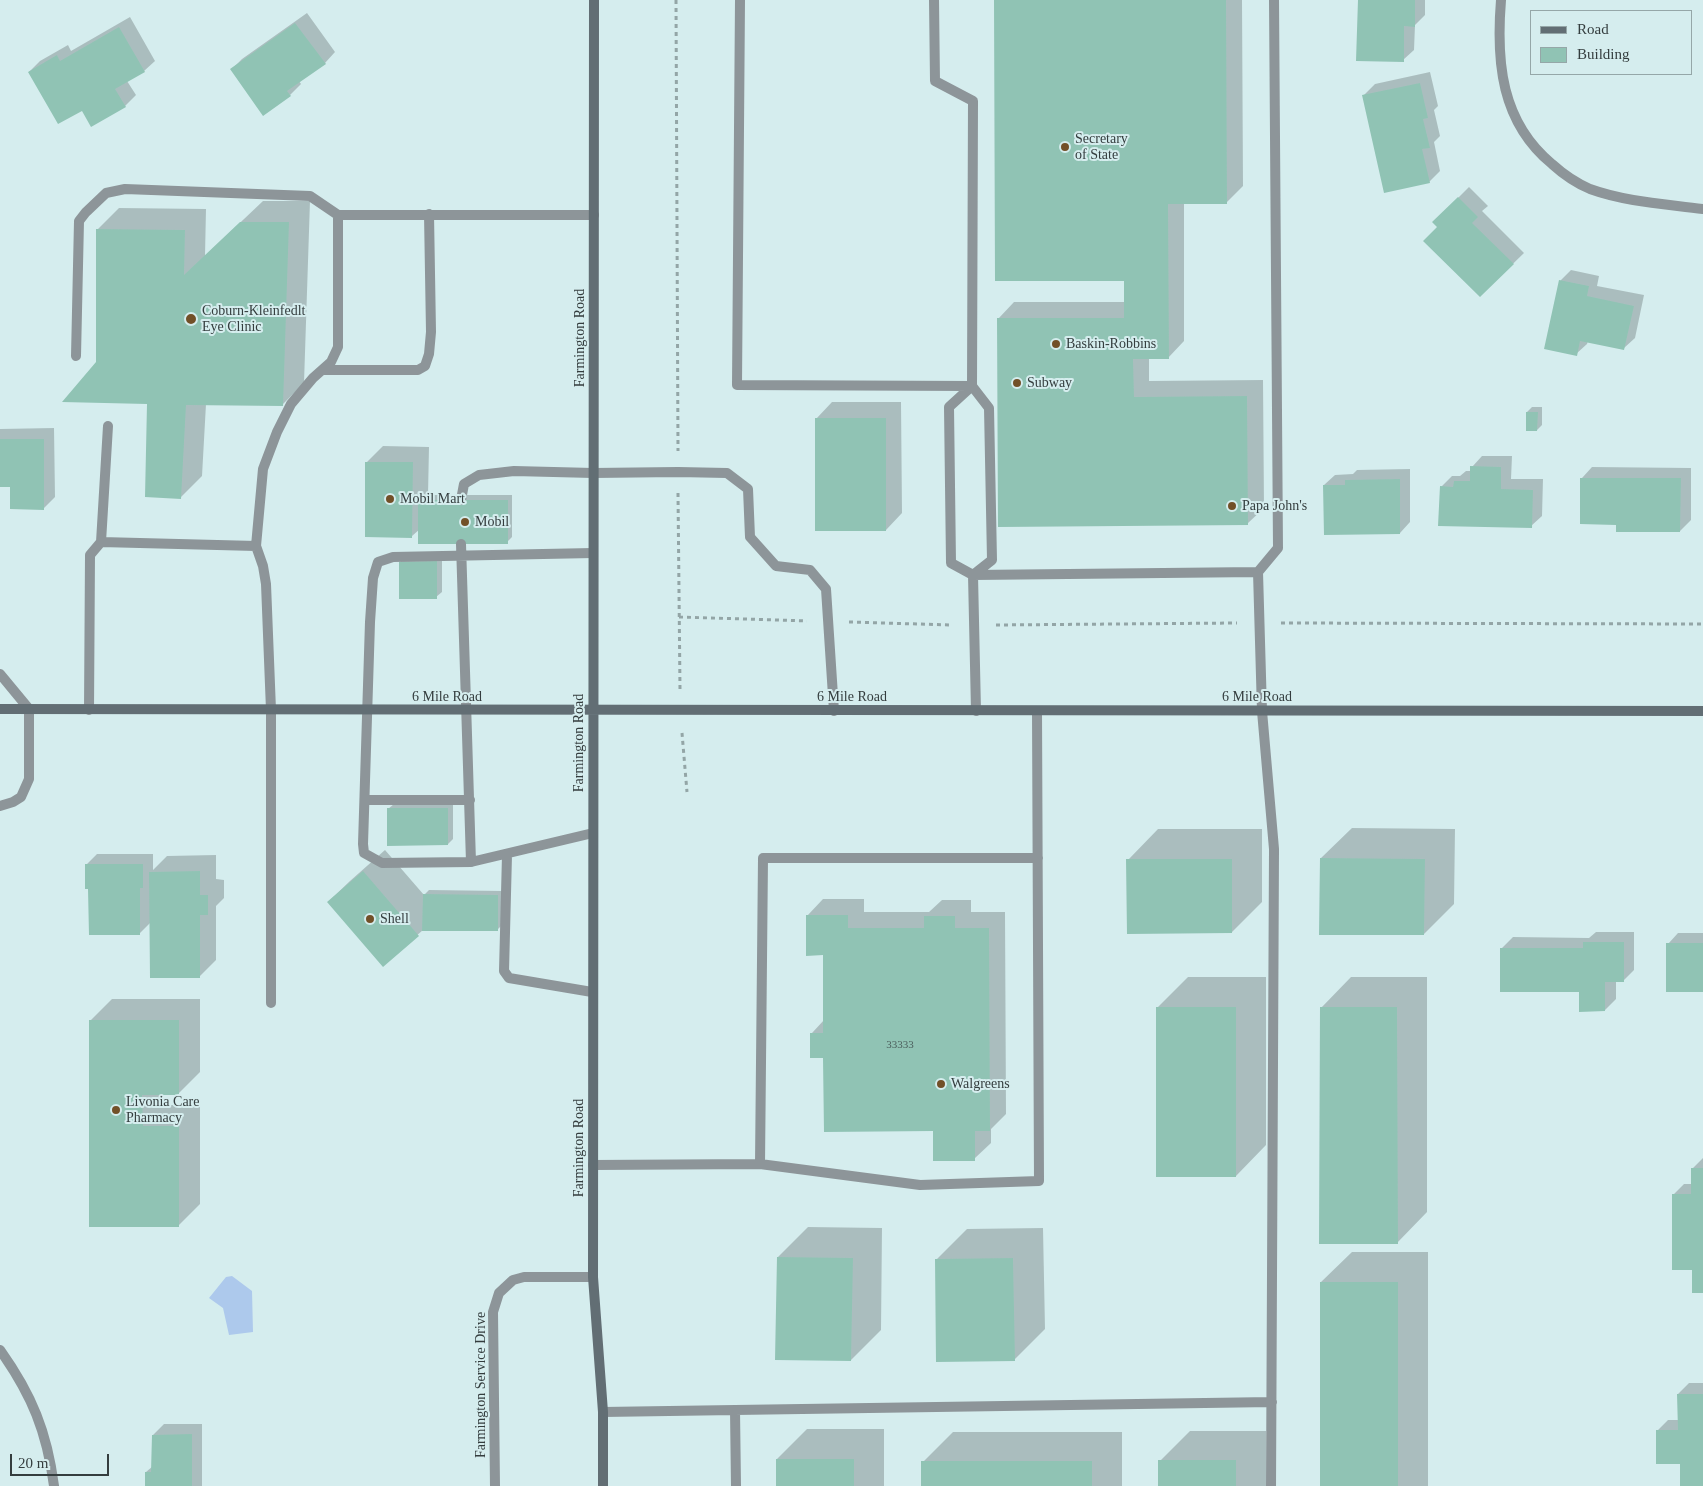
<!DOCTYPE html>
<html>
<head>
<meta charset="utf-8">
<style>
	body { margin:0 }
	#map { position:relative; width:1703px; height:1486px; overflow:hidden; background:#d5edee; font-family:"Times New Roman",serif }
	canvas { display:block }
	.legend { position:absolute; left:1530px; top:10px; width:162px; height:65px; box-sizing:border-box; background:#d5edee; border:1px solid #95a7a8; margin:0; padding:6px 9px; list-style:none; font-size:15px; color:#343d3e }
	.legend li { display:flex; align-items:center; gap:10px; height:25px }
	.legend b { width:25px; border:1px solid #95a7a8 }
	.scale { position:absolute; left:10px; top:1454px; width:99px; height:22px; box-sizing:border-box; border:2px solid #343d3e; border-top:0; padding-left:6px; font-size:15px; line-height:18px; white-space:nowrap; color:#343d3e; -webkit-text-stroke:4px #d5edee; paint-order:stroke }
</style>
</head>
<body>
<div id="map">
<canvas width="1703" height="1486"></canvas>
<ul class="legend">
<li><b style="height:6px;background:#626e74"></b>Road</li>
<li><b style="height:14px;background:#90c3b4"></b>Building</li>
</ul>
<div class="scale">20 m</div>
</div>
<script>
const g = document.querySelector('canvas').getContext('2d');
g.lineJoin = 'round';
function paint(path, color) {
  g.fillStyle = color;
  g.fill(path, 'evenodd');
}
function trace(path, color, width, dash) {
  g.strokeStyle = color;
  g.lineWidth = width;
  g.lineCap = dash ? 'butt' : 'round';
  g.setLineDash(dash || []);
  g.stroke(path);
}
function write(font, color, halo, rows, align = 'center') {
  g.font = font + ' "Times New Roman",serif';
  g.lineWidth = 4;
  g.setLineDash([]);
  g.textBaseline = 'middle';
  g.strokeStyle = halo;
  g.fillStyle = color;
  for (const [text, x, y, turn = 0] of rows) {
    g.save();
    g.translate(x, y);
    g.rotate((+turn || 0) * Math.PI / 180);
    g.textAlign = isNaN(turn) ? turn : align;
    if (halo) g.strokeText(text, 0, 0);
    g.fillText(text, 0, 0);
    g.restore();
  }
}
paint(new Path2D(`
	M 232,1276 L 252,1291 L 253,1332 L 229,1335 L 223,1308 L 209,1298 L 226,1277 Z`), '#adc9ec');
paint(new Path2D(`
	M 995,0 L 1242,0 L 1243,186 L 1226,203 L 1184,203 L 1184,341 L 1168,358 L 1149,358 L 1149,381 L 1263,380 L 1264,508 L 1247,524 L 998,319 L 1014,302 L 1125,302 L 1125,279 Z
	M 1359,0 L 1425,0 L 1425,15 L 1415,25 L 1414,50 L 1403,60 Z
	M 307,13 L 335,52 L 325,63 L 299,81 L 301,84 L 290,95 L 232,69 L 242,59 Z
	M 130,17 L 155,61 L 144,71 L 127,81 L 136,95 L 125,106 L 91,125 L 82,109 L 29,72 L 40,61 L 68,45 L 71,51 Z
	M 1430,72 L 1438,106 L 1434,110 L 1440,136 L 1434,142 L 1440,171 L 1429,182 L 1364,95 L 1375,84 Z
	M 1469,187 L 1488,206 L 1482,211 L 1524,253 L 1480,296 L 1439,227 L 1434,222 Z
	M 263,201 L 310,201 L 304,383 L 283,404 L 206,404 L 202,476 L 181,497 L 148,402 L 98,363 L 98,229 L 119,208 L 206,209 L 205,256 Z
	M 1571,270 L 1599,276 L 1597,286 L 1644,295 L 1635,338 L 1624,348 L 1588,341 L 1587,344 L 1576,354 L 1560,281 Z
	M 832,402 L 901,402 L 902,513 L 886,530 L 816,419 Z
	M 1532,407 L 1542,407 L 1542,425 L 1537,430 L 1527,412 Z
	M 54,428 L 55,497 L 44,508 L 12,486 L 0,486 L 0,429 Z
	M 383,446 L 429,447 L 428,495 L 512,495 L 512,537 L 507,542 L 420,529 L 412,536 L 367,462 Z
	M 1482,456 L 1512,456 L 1511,479 L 1543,479 L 1542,516 L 1531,526 L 1441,487 L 1452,476 L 1460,476 L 1466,471 L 1472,471 L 1472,467 Z
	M 1592,467 L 1691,468 L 1691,520 L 1680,531 L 1617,523 L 1582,478 Z
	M 1410,469 L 1410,522 L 1400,533 L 1324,485 L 1335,475 L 1353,474 L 1357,470 Z
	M 405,557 L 442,557 L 442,592 L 436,597 L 400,562 Z
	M 394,804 L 453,804 L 453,839 L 448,844 L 388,809 Z
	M 1352,828 L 1455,829 L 1454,904 L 1424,934 L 1321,858 Z
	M 1158,829 L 1262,829 L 1262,902 L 1232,932 L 1128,860 Z
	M 385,850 L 424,895 L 429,890 L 503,891 L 502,925 L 497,930 L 423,930 L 383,965 L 328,902 L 350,881 Z
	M 97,854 L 153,854 L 153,870 L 167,856 L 216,855 L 216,879 L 224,880 L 224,898 L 216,906 L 216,960 L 200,976 L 151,922 L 139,934 L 89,887 L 86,865 Z
	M 823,899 L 864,899 L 864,912 L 929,912 L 942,900 L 971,900 L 971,912 L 1005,912 L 1006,1114 L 991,1129 L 991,1143 L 974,1159 L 934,1130 L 824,1056 L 812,1033 L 824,1020 L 824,954 L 807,916 Z
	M 1596,932 L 1634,932 L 1634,970 L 1623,981 L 1616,981 L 1616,999 L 1605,1010 L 1580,991 L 1502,948 L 1513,937 L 1589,938 Z
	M 1678,933 L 1703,933 L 1703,991 L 1668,944 Z
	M 1188,977 L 1266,977 L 1266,1145 L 1236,1176 L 1158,1007 Z
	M 1351,977 L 1427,977 L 1427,1212 L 1397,1243 L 1321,1008 Z
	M 112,999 L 200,999 L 200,1072 L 178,1094 L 163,1094 L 164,1105 L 200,1105 L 200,1204 L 178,1226 L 90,1021 Z
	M 1703,1158 L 1703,1291 L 1693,1268 L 1673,1195 L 1684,1184 L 1692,1184 L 1692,1169 Z
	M 808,1227 L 882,1228 L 881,1330 L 851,1360 L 778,1257 Z
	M 1043,1228 L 1045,1329 L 1014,1360 L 936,1260 L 967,1229 Z
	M 1352,1252 L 1428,1252 L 1428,1486 L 1321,1486 L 1321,1282 Z
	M 1689,1383 L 1703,1383 L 1703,1486 L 1681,1486 L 1681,1463 L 1657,1431 L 1668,1420 L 1679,1420 L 1678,1394 Z
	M 164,1424 L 202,1424 L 202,1486 L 146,1486 L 146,1472 L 153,1466 L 153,1435 Z
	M 807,1429 L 884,1429 L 884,1486 L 777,1486 L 777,1459 Z
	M 1190,1431 L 1266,1431 L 1266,1486 L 1160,1486 L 1160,1461 Z
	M 953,1432 L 1122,1432 L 1122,1486 L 923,1486 L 923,1462 Z`), '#0003');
paint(new Path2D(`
	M 994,0 L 1226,0 L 1227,204 L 1168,204 L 1169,359 L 1133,359 L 1134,397 L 1247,396 L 1248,525 L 998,527 L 997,318 L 1124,318 L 1124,281 L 995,281 Z
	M 1358,0 L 1415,0 L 1415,27 L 1404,26 L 1404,62 L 1356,61 Z
	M 295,23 L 326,64 L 287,91 L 291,96 L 263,116 L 230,69 Z
	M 119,27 L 145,72 L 115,89 L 126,107 L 91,127 L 82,111 L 58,124 L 28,72 L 57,55 L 60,61 Z
	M 1420,83 L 1428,118 L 1423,119 L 1430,148 L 1422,149 L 1430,183 L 1384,193 L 1362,95 Z
	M 1458,197 L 1478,217 L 1472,223 L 1514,264 L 1480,297 L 1423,241 L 1437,227 L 1432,222 Z
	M 240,222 L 289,222 L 283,406 L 186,405 L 181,499 L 145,497 L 147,404 L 62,402 L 96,362 L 96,229 L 185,230 L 184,275 Z
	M 1559,280 L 1589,286 L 1587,296 L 1634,306 L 1624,350 L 1580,341 L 1577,356 L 1544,349 Z
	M 1526,412 L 1538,412 L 1537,431 L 1526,431 Z
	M 815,418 L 886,418 L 886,531 L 815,531 Z
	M 0,439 L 44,439 L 44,510 L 10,509 L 10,487 L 0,487 Z
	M 365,462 L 413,462 L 412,538 L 365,537 Z
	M 1470,466 L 1501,467 L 1501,489 L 1533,490 L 1532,528 L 1438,526 L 1440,486 L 1453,487 L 1454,481 L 1470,481 Z
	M 1580,478 L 1681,478 L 1680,532 L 1616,532 L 1616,525 L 1580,524 Z
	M 1400,479 L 1400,534 L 1324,535 L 1323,485 L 1345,485 L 1345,480 Z
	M 418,500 L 508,500 L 508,544 L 418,544 Z
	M 437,561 L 437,599 L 399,599 L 399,562 Z
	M 387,808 L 448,808 L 448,845 L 387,846 Z
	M 1320,858 L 1425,859 L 1424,935 L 1319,935 Z
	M 1126,859 L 1232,859 L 1232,933 L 1127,934 Z
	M 85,864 L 143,864 L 143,888 L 140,888 L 140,935 L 89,935 L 88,889 L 85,889 Z
	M 200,871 L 200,895 L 208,895 L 208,915 L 200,915 L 200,978 L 150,978 L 149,872 Z
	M 363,871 L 419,936 L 383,967 L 327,902 Z
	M 423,894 L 498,895 L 498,931 L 422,931 Z
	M 806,915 L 848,915 L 848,928 L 924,928 L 924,916 L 955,916 L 955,928 L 989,928 L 990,1131 L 975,1131 L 975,1161 L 933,1161 L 933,1131 L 824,1132 L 823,1058 L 810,1058 L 810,1033 L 823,1033 L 823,955 L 806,956 Z
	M 1583,942 L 1624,942 L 1624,982 L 1605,982 L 1605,1011 L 1579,1012 L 1579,992 L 1500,992 L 1500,948 L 1583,948 Z
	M 1666,943 L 1703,943 L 1703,992 L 1666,992 Z
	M 1156,1007 L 1236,1007 L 1236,1177 L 1156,1177 Z
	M 1320,1007 L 1397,1007 L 1398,1244 L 1319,1244 Z
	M 89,1020 L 179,1020 L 179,1095 L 142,1095 L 143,1126 L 179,1126 L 179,1227 L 89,1227 Z
	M 1691,1168 L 1703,1168 L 1703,1293 L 1692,1293 L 1692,1270 L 1672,1270 L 1672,1194 L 1691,1194 Z
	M 777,1257 L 853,1258 L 851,1361 L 775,1360 Z
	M 1013,1258 L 1015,1361 L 936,1362 L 935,1259 Z
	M 1320,1282 L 1398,1282 L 1398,1486 L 1320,1486 Z
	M 1677,1394 L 1703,1394 L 1703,1486 L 1680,1486 L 1680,1464 L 1656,1464 L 1656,1430 L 1678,1430 Z
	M 192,1434 L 192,1486 L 145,1486 L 145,1472 L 151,1472 L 152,1435 Z
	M 776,1459 L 854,1459 L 854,1486 L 776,1486 Z
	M 1158,1460 L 1236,1460 L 1236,1486 L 1158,1486 Z
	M 921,1461 L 1092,1461 L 1092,1486 L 921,1486 Z`), '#90c3b4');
trace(new Path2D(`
	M 676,0 L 678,451
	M 678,493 L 680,689
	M 679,617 L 807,621
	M 849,622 L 952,625
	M 1281,623 L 1703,624
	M 996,625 L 1237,623
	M 682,733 L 687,792`), '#93a5a6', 3, [4, 4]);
trace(new Path2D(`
	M 740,0 L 737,385 L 972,386
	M 934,0 L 935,81 L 973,101 L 972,386 L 989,408 L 992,560 L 973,575
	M 76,356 L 79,221 L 86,212 L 106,193 L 125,189 L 310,196 L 338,215
	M 322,370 L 418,370 L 425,366 L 429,354 L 431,332 L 429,214
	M 972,386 L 949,407 L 951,563 L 973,575 L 1258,572
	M 461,500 L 464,484 L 479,475 L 514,471 L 593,473 L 678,472 L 727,473 L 748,489 L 750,537 L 776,566 L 810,570 L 826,589 L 834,711
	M 101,542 L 108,426
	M 461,544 L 471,862
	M 256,546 L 263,566 L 266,584 L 271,710 L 271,1003
	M 973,575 L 976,711
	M 89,710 L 90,555 L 101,542 L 256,546 L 263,469 L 277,432 L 291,404 L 313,378 L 331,362 L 338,347 L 338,215 L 594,215
	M 365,800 L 470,800
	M 593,833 L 471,862 L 382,863 L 364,853 L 363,844 L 370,622 L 373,578 L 378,562 L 393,557 L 593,553
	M 507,855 L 504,971 L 509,978 L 592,992
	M 760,1164 L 763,858 L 1038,858
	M 593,1165 L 760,1164 L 920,1185 L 1039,1181 L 1037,711
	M 735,1410 L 1272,1402
	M 603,1412 L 735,1410 L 736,1486
	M 1271,1486 L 1274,849 L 1262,711 L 1258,572 L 1278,548 L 1274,0`), '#8d9599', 10);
trace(new Path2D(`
	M 1501,0 C 1496,62 1501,122 1552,164 C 1563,174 1576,183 1590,189 C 1626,202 1666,204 1703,209
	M 0,674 L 29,709 L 29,779 L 21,797 L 13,802 L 0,806
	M 0,1350 C 32,1395 47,1432 54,1486
	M 495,1486 L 493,1312 L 499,1293 L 513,1280 L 524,1277 L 593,1277`), '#8d9599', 10);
trace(new Path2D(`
	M 594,0 L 593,1277 L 603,1412 L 603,1486
	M 0,709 L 1703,711`), '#626e74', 10);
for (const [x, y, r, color] of [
	[1065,147,5,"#725028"],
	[191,319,6,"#725028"],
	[1056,344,5,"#725028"],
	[1017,383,5,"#725028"],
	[390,499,5,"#725028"],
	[1232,506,5,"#725028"],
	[465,522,5,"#725028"],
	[370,919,5,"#725028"],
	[941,1084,5,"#725028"],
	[116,1110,5,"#725028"]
]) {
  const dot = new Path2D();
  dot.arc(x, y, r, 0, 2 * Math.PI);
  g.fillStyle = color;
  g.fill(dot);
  trace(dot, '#d5edee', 2);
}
write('11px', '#4b5e5c', null, [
	["33333",900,1045]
]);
write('14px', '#343d3e', '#d5edee', [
	["Secretary",1075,139],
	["of State",1075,155],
	["Coburn-Kleinfedlt",202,311],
	["Eye Clinic",202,327],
	["Baskin-Robbins",1066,344],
	["Subway",1027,383],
	["Mobil Mart",400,499],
	["Papa John's",1242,506],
	["Mobil",475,522],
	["Shell",380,919],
	["Walgreens",951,1084],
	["Livonia Care",126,1102],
	["Pharmacy",126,1118]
], 'left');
write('14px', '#343d3e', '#d5edee', [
	["Farmington Road",580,338,-90],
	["6 Mile Road",447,697],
	["6 Mile Road",852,697],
	["6 Mile Road",1257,697],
	["Farmington Road",579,743,-90],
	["Farmington Road",579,1148,-90],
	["Farmington Service Drive",481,1385,-90]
]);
</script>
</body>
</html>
